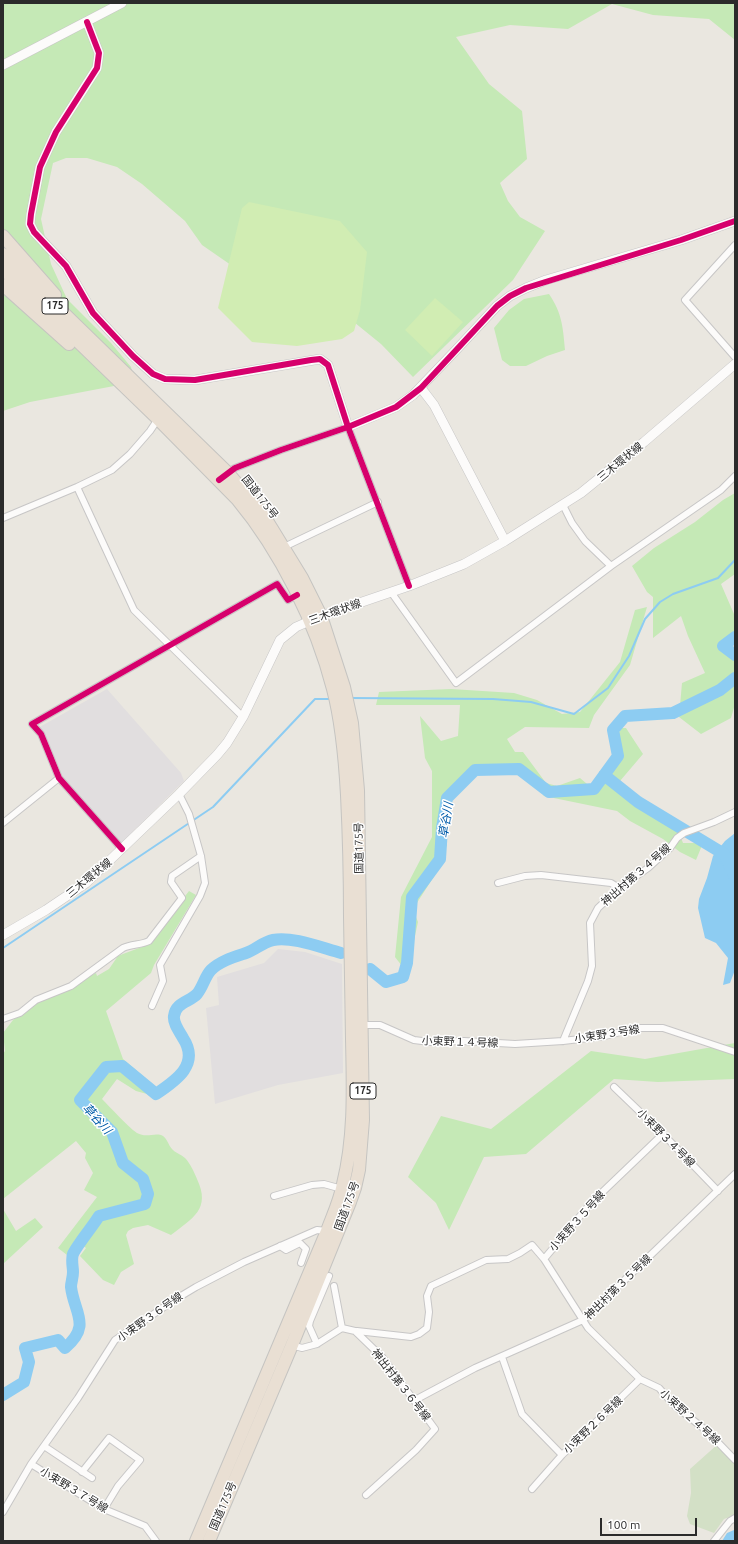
<!DOCTYPE html>
<html>
<head>
<meta charset="utf-8">
<style>
	body { margin:0 }
	#map { position:relative; width:738px; height:1544px; overflow:hidden; background:#eae7e0; font-family:Ubuntu,sans-serif }
	canvas { display:block }
	.frame { position:absolute; inset:0; border:4px solid #2b2b2b; pointer-events:none }
	.scale { position:absolute; left:600px; top:1518px; width:97px; height:18px; box-sizing:border-box; border:2px solid #2b2b2b; border-top:0; padding-left:5px; font-size:12px; line-height:14px; white-space:nowrap; color:#2b2b2b; -webkit-text-stroke:3px #fff; paint-order:stroke }
</style>
</head>
<body>
<div id="map">
<canvas width="738" height="1544"></canvas>
<div class="frame"></div>
<div class="scale">100 m</div>
</div>
<script>
const g = document.querySelector('canvas').getContext('2d');
g.lineJoin = 'round';
function paint(path, color) {
  g.fillStyle = color;
  g.fill(path, 'evenodd');
}
function trace(path, color, width, dash) {
  g.strokeStyle = color;
  g.lineWidth = width;
  g.lineCap = dash ? 'butt' : 'round';
  g.setLineDash(dash || []);
  g.stroke(path);
}
function write(font, color, halo, rows, align = 'center') {
  g.font = font + ' Ubuntu,"Noto Sans JP",sans-serif';
  g.lineWidth = 3;
  g.setLineDash([]);
  g.textBaseline = 'middle';
  g.strokeStyle = halo;
  g.fillStyle = color;
  for (const [text, x, y, turn = 0] of rows) {
    g.save();
    g.translate(x, y);
    g.rotate((+turn || 0) * Math.PI / 180);
    g.textAlign = isNaN(turn) ? turn : align;
    if (halo) g.strokeText(text, 0, 0);
    g.fillText(text, 0, 0);
    g.restore();
  }
}
paint(new Path2D(`
	M 107,689 L 181,773 L 184,781 L 121,843 L 65,784 L 44,734 L 38,728 Z
	M 278,949 L 305,952 L 342,964 L 343,1073 L 278,1085 L 215,1104 L 206,1008 L 219,1005 L 217,977 L 264,963 Z`), '#e1dedf');
paint(new Path2D(`
	M 3,3 L 735,3 L 735,40 L 709,19 L 653,15 L 612,4 L 568,29 L 510,25 L 456,37 L 489,84 L 522,111 L 527,159 L 500,183 L 508,201 L 520,217 L 545,231 L 513,280 L 413,377 L 381,344 L 344,314 L 270,292 L 202,245 L 185,221 L 142,184 L 117,167 L 87,158 L 66,158 L 53,163 L 41,219 L 51,264 L 67,299 L 111,343 L 131,367 L 135,382 L 30,402 L 3,411 Z
	M 549,294 C 562,313 563,327 565,350 L 547,356 L 526,366 L 510,366 L 502,360 L 494,328 L 509,310 L 524,299 Z
	M 735,493 L 735,574 L 721,584 L 734,614 L 735,613 L 735,641 L 721,650 L 735,659 L 735,704 L 731,718 L 701,734 L 679,717 L 682,683 L 705,673 L 688,636 L 681,616 L 653,638 L 653,597 L 647,592 L 632,566 L 654,548 L 695,522 L 723,500 Z
	M 647,607 L 630,665 L 594,715 L 589,728 L 525,727 L 507,739 L 515,752 L 523,752 L 546,783 L 557,786 L 580,778 L 593,789 L 610,766 L 618,761 L 621,747 L 619,733 L 621,728 L 626,728 L 643,754 L 620,781 L 677,828 L 683,843 L 703,843 L 696,860 L 680,852 L 663,839 L 630,821 L 617,811 L 544,796 L 526,771 L 508,766 L 481,766 L 444,802 L 439,820 L 447,844 L 442,864 L 413,909 L 418,922 L 409,963 L 402,966 L 395,957 L 401,897 L 432,837 L 432,771 L 425,758 L 420,716 L 441,741 L 458,736 L 460,705 L 376,705 L 379,692 L 451,689 L 514,693 L 537,700 L 562,714 L 580,712 L 620,662 L 635,610 Z
	M 189,891 L 196,895 L 154,965 L 151,973 L 106,1011 L 123,1059 L 163,1093 L 158,1097 L 136,1091 L 117,1079 L 102,1099 C 111,1108 127,1126 137,1133 C 146,1138 153,1133 161,1135 C 167,1137 168,1145 172,1149 C 175,1153 181,1154 185,1158 C 190,1163 194,1172 197,1179 C 211,1209 193,1218 171,1235 L 148,1225 L 133,1228 L 128,1231 L 126,1235 L 134,1264 L 121,1272 L 114,1285 L 103,1280 L 80,1256 L 86,1248 L 75,1240 L 67,1255 L 58,1248 L 97,1197 L 84,1190 L 93,1173 L 85,1158 L 86,1153 L 76,1141 L 3,1199 L 3,1054 L 5,1051 L 3,1033 L 13,1020 L 38,1002 L 96,973 L 97,976 L 109,969 L 118,956 L 123,954 L 147,945 Z
	M 735,1043 L 735,1079 L 658,1082 L 614,1079 L 526,1154 L 484,1157 L 449,1230 L 436,1203 L 408,1177 L 441,1116 L 491,1129 L 591,1051 L 645,1059 Z
	M 3,1209 L 16,1231 L 35,1218 L 43,1227 L 3,1264 Z`), '#c5e9b6');
paint(new Path2D(`
	M 718,1444 L 732,1460 L 735,1465 L 735,1515 L 724,1519 L 714,1533 L 690,1524 L 687,1516 L 691,1493 L 690,1469 Z`), '#d3e0c6');
paint(new Path2D(`
	M 249,202 L 340,221 L 367,252 L 360,310 L 354,331 L 342,339 L 297,346 L 252,342 L 218,308 L 242,208 Z
	M 435,298 L 463,322 L 432,356 L 405,330 Z`), '#d1edb3');
paint(new Path2D(`
	M 735,833 L 735,970 L 730,983 L 723,985 L 728,958 L 716,943 L 705,938 L 698,908 L 699,899 L 707,878 L 713,856 L 725,841 Z
	M 734,1530 L 735,1530 L 735,1541 L 722,1541 L 727,1533 Z`), '#8dccf2');
trace(new Path2D(`
	M 350,698 L 493,699 L 531,702 L 574,714 L 608,688 L 629,656 L 645,619 L 660,602 L 673,594 L 718,578 L 735,560
	M 3,948 L 213,807 L 315,699 L 332,699`), '#8dccf2', 2);
trace(new Path2D(`
	M 735,637 L 723,646 L 735,655
	M 604,775 L 638,802 L 724,854 L 735,877
	M 370,969 L 386,982 L 403,977 L 407,963 L 412,897 L 440,859 L 442,828 L 447,798 L 475,770 L 519,769 L 549,792 L 594,789 L 618,756 L 613,730 L 625,716 L 673,713 L 720,690 L 735,678
	M 3,1395 L 24,1382 L 29,1362 L 25,1348 L 58,1340 L 65,1348 C 92,1325 74,1313 71,1287 C 71,1282 73,1278 73,1272 C 73,1267 71,1259 73,1254 C 77,1245 93,1226 99,1216 L 145,1204 L 148,1194 L 143,1179 L 123,1163 L 112,1132 L 80,1100 L 106,1067 L 122,1066 L 156,1094 C 177,1080 200,1064 183,1038 C 179,1031 173,1023 174,1016 C 176,1002 190,1002 197,994 C 203,987 205,976 211,970 C 220,961 234,957 246,953 C 255,950 263,942 273,940 C 292,936 322,948 341,953`), '#8dccf2', 12);
const street = new Path2D(`
	M 735,245 L 685,300 L 735,357
	M 227,473 L 235,468 L 281,450 L 348,427 L 409,586
	M 77,487 L 134,610 L 243,717
	M 563,505 L 572,523 L 585,541 L 611,566
	M 3,518 L 77,487 L 112,470 L 130,454 L 150,431 L 158,419
	M 284,547 L 378,502
	M 391,592 L 456,683 L 611,566 L 721,490 L 735,476
	M 3,823 L 59,778
	M 122,849 L 59,778 L 41,734 L 32,724 L 277,584 L 288,600 L 297,595
	M 498,883 L 525,876 L 541,875 L 611,883 L 619,888
	M 152,1006 L 163,981 L 160,965 L 200,896 L 205,883 L 201,856 L 189,814 L 179,794
	M 3,1019 L 20,1013 L 36,1000 L 71,986 L 123,948 C 132,944 141,945 149,941 L 182,898 L 171,882 L 172,876 L 201,856
	M 359,1025 L 380,1025 L 414,1040 L 430,1042 L 464,1041 L 515,1044 L 563,1041 L 605,1036 L 636,1028 L 663,1028 L 735,1052
	M 563,1041 L 588,981 L 592,966 L 590,923 L 598,908 L 619,888 L 648,868 L 670,848 L 677,838 L 684,833 L 714,822 L 735,812
	M 614,1087 L 663,1134 L 718,1191
	M 663,1134 L 591,1203 L 544,1259 L 588,1328 L 640,1379 L 659,1388 L 675,1406 L 707,1431 L 735,1460
	M 274,1196 L 312,1185 L 324,1184 L 342,1189
	M 280,1246 L 286,1250 L 300,1243 L 306,1249 L 301,1263
	M 334,1286 L 342,1328 L 355,1331 L 383,1358 L 435,1429 L 416,1450 L 366,1495
	M 357,1331 L 411,1337 L 419,1334 L 427,1328 L 429,1312 L 427,1296 L 431,1286 L 486,1260 L 508,1259 L 520,1253 L 532,1245 L 544,1259
	M 317,1344 L 342,1328
	M 291,1345 L 302,1348 L 317,1344 L 309,1326 L 310,1321 L 329,1276
	M 502,1357 L 522,1414 L 562,1455 L 640,1379
	M 415,1400 L 475,1368 L 583,1320 L 735,1174
	M 44,1446 L 92,1478
	M 31,1464 L 104,1509 L 145,1526 L 156,1541
	M 82,1472 L 109,1438 L 140,1460 L 118,1486 L 104,1509
	M 532,1489 L 562,1455
	M 3,1512 L 31,1464 L 78,1398 L 115,1340 L 176,1299 L 196,1287 L 244,1262 L 317,1230 L 327,1231
	M 714,1541 L 730,1521 L 735,1518`);
const secondary = new Path2D(`
	M 87,22 L 99,53 L 97,68 L 56,132 L 40,167 L 31,214 L 30,224 L 34,232 L 66,266 L 93,313 L 133,356 L 153,374 L 165,379 L 195,380 L 320,359 L 328,365 L 348,427 L 396,407 L 413,395 L 456,350 L 497,306 L 510,296 L 526,288 L 546,280 L 681,240 L 735,221
	M 3,65 L 122,3
	M 421,388 L 434,405 L 505,541
	M 3,935 L 46,910 L 86,883 L 179,794 L 217,755 L 227,743 L 243,717 L 280,640 L 296,627 L 321,616 L 409,586 L 464,564 L 505,541 L 581,493 L 644,442 L 735,364`);
const highway = new Path2D(`
	M 3,236 L 55,295
	M 3,254 L 228,473 L 262,513 L 272,529 L 302,578 L 321,616 L 344,687 L 352,723 L 358,790 L 363,1120 L 359,1170 L 355,1188 L 350,1202 L 292,1345 L 209,1541
	M 3,269 L 158,419 L 237,499 C 281,552 316,623 333,689 C 342,723 345,759 347,795 C 349,835 350,876 350,917 C 351,958 351,998 352,1039 C 353,1087 355,1136 343,1184 C 340,1200 333,1215 327,1231 L 196,1541
	M 3,285 L 69,344`);
trace(street, '#c7c6c6', 8);
trace(secondary, '#c7c6c6', 10);
trace(highway, '#c5c4c1', 14);
trace(street, '#fcfbfa', 6);
trace(secondary, '#fcfbfa', 9);
trace(highway, '#e9dfd3', 12);
trace(new Path2D(`
	M 87,22 L 99,53 L 97,68 L 56,132 L 40,167 L 31,214 L 30,224 L 34,232 L 66,266 L 93,313 L 133,356 L 153,374 L 165,379 L 195,380 L 311,360 L 320,359 L 328,365 L 348,427 L 409,586
	M 219,480 L 235,468 L 281,450 L 348,427 L 396,407 L 421,388 L 497,306 L 510,296 L 526,288 L 681,240 L 735,221
	M 122,849 L 59,778 L 41,734 L 32,724 L 277,584 L 288,600 L 297,595`), '#d6006c', 6);
for (const [x, y, w] of [
	[55,306,26],
	[363,1091,26]
]) {
  const box = new Path2D();
  box.roundRect(x - w / 2, y - 8, w, 16, 3);
  g.fillStyle = '#fff';
  g.fill(box);
  trace(box, '#2b2b2b', 1);
}
write('bold 10px', '#2b2b2b', null, [
	["175",55,306],
	["175",363,1091]
]);
write('11px', '#2b2b2b', '#fff', [
	["三木環状線",620,462,-39],
	["国道175号",260,497,52],
	["三木環状線",335,612,-20],
	["国道175号",359,848,-91],
	["神出村第３４号線",636,875,-41],
	["三木環状線",89,878,-39],
	["小束野３号線",607,1034,-9],
	["小束野１４号線",460,1042,2],
	["小束野３４号線",666,1138,45],
	["国道175号",347,1206,-70],
	["小束野３５号線",577,1221,-48],
	["神出村第３５号線",618,1287,-44],
	["小束野３６号線",150,1317,-35],
	["神出村第３６号線",401,1385,52],
	["小束野２４号線",690,1417,42],
	["小束野２６号線",593,1425,-44],
	["小束野３７号線",74,1490,31],
	["国道175号",223,1506,-67]
]);
write('italic 12px', '#005caa', '#fff', [
	["草谷川",446,820,-81],
	["草谷川",97,1119,48]
]);
</script>
</body>
</html>
